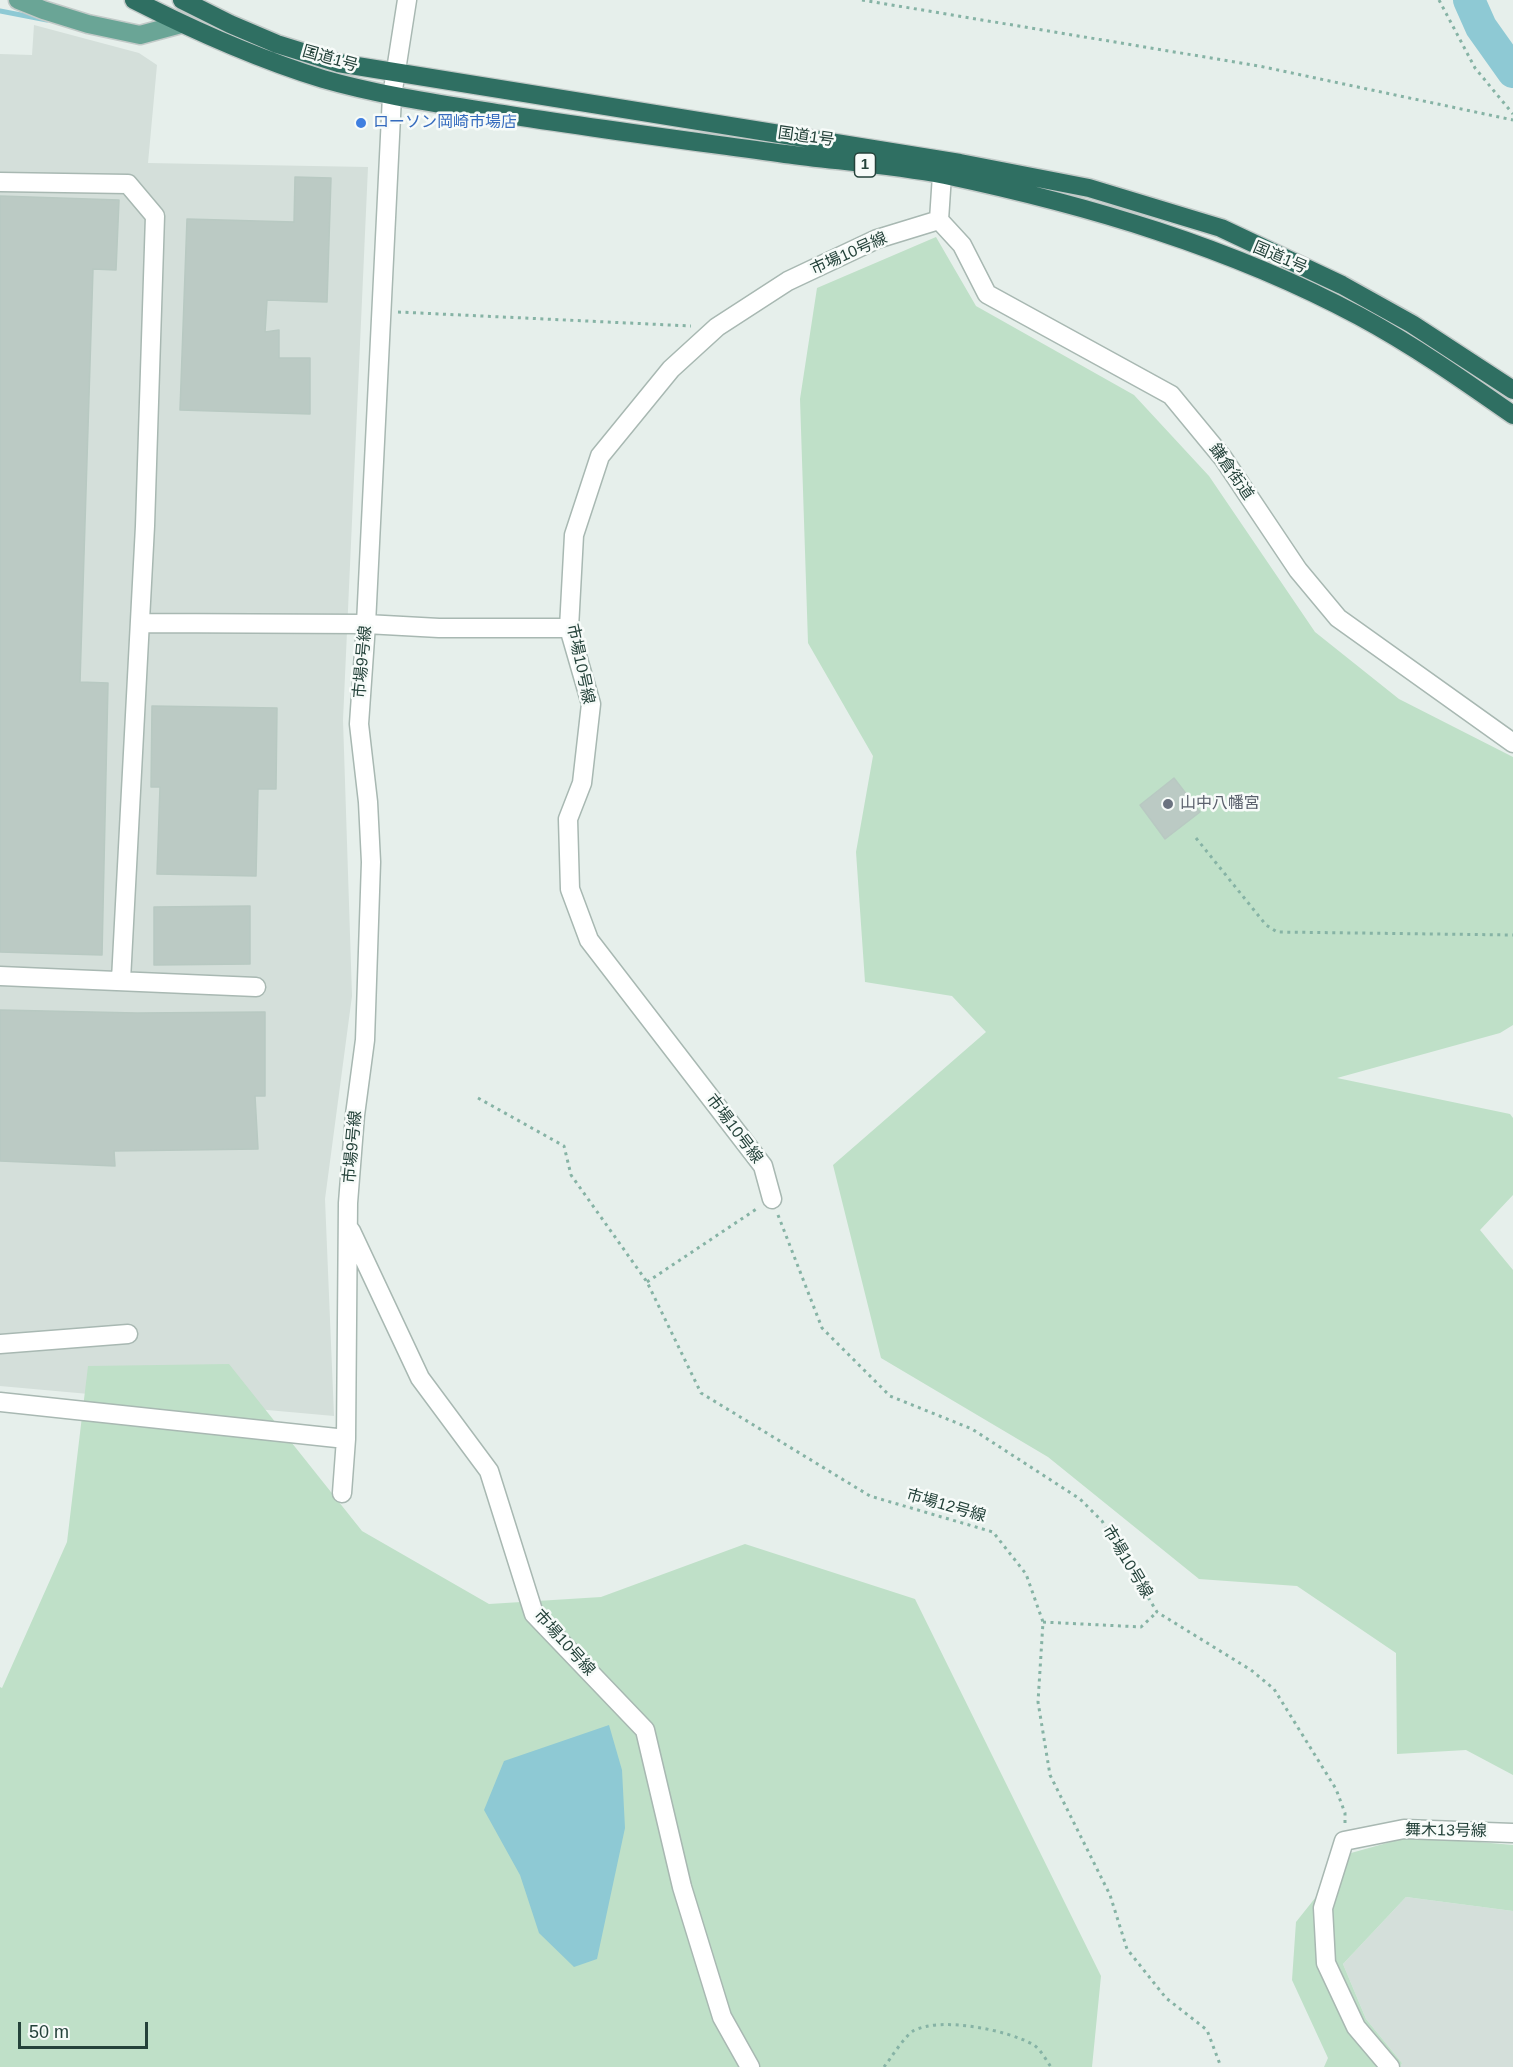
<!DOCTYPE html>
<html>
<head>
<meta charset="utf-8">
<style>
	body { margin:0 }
	#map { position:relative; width:1513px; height:2067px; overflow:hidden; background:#e6efeb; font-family:Arial,sans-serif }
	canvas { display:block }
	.scale { position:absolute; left:18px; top:2022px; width:130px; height:27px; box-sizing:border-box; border:3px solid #24423a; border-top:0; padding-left:8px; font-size:18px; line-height:21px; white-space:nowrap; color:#24423a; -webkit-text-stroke:4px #f7fbf9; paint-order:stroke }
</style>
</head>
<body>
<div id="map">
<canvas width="1513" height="2067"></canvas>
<div class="scale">50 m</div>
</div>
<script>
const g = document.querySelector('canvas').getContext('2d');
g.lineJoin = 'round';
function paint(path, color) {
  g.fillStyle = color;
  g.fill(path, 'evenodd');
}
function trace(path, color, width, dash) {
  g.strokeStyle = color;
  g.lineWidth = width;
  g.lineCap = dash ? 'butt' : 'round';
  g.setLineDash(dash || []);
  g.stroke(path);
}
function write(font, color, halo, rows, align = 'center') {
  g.font = font + ' Arial,"Noto Sans JP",sans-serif';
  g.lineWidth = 5;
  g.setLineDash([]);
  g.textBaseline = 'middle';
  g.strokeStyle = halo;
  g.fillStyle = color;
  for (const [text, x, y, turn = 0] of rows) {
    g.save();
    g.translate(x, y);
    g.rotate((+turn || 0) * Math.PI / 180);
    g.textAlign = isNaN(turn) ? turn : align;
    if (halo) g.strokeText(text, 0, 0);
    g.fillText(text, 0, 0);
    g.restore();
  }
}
paint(new Path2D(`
	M 34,25 L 139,53 L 157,65 L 148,163 L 368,167 L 343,720 L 352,996 L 325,1199 L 334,1416 L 0,1386 L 0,54 L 32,55 Z
	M 1406,1897 L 1513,1911 L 1513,2067 L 1400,2067 L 1402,2063 L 1366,2019 L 1343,1964 Z`), '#d4dfda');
paint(new Path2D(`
	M 936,237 L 976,306 L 1134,395 L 1209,476 L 1315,632 L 1399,699 L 1513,757 L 1513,1025 L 1500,1033 L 1337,1078 L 1510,1114 L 1513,1118 L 1513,1195 L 1480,1230 L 1513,1270 L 1513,1775 L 1466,1750 L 1397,1754 L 1396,1653 L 1297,1586 L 1199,1579 L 1048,1457 L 881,1358 L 833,1165 L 986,1032 L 952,996 L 865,982 L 856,852 L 873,756 L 808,643 L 800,399 L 817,288 Z
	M 229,1364 L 362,1531 L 489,1604 L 601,1597 L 745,1544 L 915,1599 L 1101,1976 L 1092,2067 L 0,2067 L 0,1687 L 2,1688 L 67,1542 L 88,1366 Z
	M 1412,1836 L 1513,1845 L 1513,1911 L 1406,1897 L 1343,1964 L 1366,2019 L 1402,2063 L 1400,2067 L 1324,2067 L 1328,2058 L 1292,1980 L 1296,1922 L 1351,1853 Z`), '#bfe0c8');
paint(new Path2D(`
	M 609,1725 L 622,1770 L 625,1828 L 597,1959 L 574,1967 L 539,1933 L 520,1875 L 484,1810 L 504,1761 Z`), '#8ec9d4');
trace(new Path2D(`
	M 0,11 L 47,20`), '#8ec9d4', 5);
trace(new Path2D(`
	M 1469,0 L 1481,27 L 1513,72`), '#8ec9d4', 32);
const building = new Path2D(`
	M 295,177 L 331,178 L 327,302 L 267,300 L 265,332 L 279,330 L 279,358 L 310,358 L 310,414 L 180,410 L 187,219 L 294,222 Z
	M 0,196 L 119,200 L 116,270 L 93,269 L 80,682 L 108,683 L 102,955 L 0,952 Z
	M 152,706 L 277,708 L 276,789 L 258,789 L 256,876 L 157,874 L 160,787 L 151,787 Z
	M 1174,778 L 1200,812 L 1165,839 L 1140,805 Z
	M 250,906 L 250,964 L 154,965 L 154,907 Z
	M 0,1010 L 137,1013 L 265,1012 L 265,1096 L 255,1096 L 258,1149 L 114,1151 L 115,1166 L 0,1161 Z`);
paint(building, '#bbcac4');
trace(building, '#b8c9c2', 1.5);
const minor = new Path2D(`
	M 0,182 L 128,184 L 155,216 L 145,526 L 121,980
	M 939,220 L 962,245 L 987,294 L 1171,395 L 1223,458 L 1298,570 L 1338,618 L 1513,743
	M 939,220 L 942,175
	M 140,623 L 366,624 L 439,628 L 569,628
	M 0,976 L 256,987
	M 772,1199 L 763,1166 L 589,940 L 570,889 L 568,819 L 582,783 L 591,704 L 569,628 L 574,535 L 600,456 L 671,369 L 717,327 L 788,281 L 877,239 L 939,220
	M 351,1231 L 420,1378 L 489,1471 L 534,1614 L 645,1730 L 682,1887 L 722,2017 L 750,2067
	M 0,1344 L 128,1334
	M 0,1402 L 346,1439
	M 342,1493 L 346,1439 L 348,1203 L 355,1115 L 365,1040 L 371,862 L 368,802 L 359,724 L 366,624 L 392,96 L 407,0
	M 1390,2067 L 1356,2027 L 1326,1963 L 1323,1908 L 1344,1841 L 1404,1829 L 1513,1833`);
const major = new Path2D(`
	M 18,0 L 43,10 L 88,24 L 140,35 L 181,24`);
const highway = new Path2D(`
	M 134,0 C 195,31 258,59 323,79 C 382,96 442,104 503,114 C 597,129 691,141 785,154 C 838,161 893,165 945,175 C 1087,205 1230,247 1359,316 C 1413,345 1463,380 1513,415
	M 182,0 L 230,24 L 277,44 L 338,63 L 960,163 L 1089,188 L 1221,228 L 1342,285 L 1412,324 L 1513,390`);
trace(minor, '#a8b8b2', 21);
trace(major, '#c2cac8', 21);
trace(highway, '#c2cac8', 21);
trace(new Path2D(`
	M 862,0 L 1259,66 L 1513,120
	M 1439,0 L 1475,68 L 1513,114
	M 398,312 L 691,326
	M 1196,838 L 1266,925 L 1277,932 L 1513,935
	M 478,1098 L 564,1146 L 571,1175 L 647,1282 L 701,1393 L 870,1496 L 993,1532 L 1026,1574 L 1043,1622 L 1038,1702 L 1050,1775 L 1110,1895 L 1127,1949 L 1166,1998 L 1207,2030 L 1221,2067
	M 778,1215 L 822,1328 L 890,1396 L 972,1429 L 1080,1499 L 1102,1521 L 1157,1612 L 1251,1670 L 1274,1689 L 1336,1789 L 1345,1813 L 1345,1823
	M 647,1282 L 758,1208
	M 1043,1622 L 1141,1627 L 1157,1612
	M 884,2067 C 891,2058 904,2037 913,2031 C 940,2016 1008,2030 1034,2045 C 1041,2050 1046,2060 1051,2067`), '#86b3a5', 3, [3, 4.5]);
trace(minor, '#fff', 18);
trace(major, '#6aa596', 18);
trace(highway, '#2f6f62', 18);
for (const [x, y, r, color] of [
	[361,123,6,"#3f7fe0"],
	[1168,804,6,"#6b7280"]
]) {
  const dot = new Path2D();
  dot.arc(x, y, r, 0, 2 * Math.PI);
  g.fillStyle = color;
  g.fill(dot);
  trace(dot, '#f7fbf9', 2);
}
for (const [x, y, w] of [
	[865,165,21]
]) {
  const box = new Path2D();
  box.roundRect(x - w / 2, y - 12, w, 24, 4.5);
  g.fillStyle = '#f7fbf9';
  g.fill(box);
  trace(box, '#24423a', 1.5);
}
write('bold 15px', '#24423a', null, [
	["1",865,165]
]);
write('16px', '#24423a', '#f7fbf9', [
	["国道1号",330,59,16],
	["国道1号",806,137,8],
	["市場10号線",849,254,-24],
	["国道1号",1280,258,23],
	["鎌倉街道",1231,472,55],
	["市場9号線",363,662,-85],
	["市場10号線",580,664,78],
	["市場10号線",734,1129,53],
	["市場9号線",353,1147,-85],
	["市場12号線",946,1506,16],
	["市場10号線",1127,1562,59],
	["市場10号線",564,1643,48],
	["舞木13号線",1446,1831,1]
]);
write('16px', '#366cbe', '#f7fbf9', [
	["ローソン岡崎市場店",373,123]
], 'left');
write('16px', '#5b616d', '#f7fbf9', [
	["山中八幡宮",1180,804]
], 'left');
</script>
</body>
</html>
